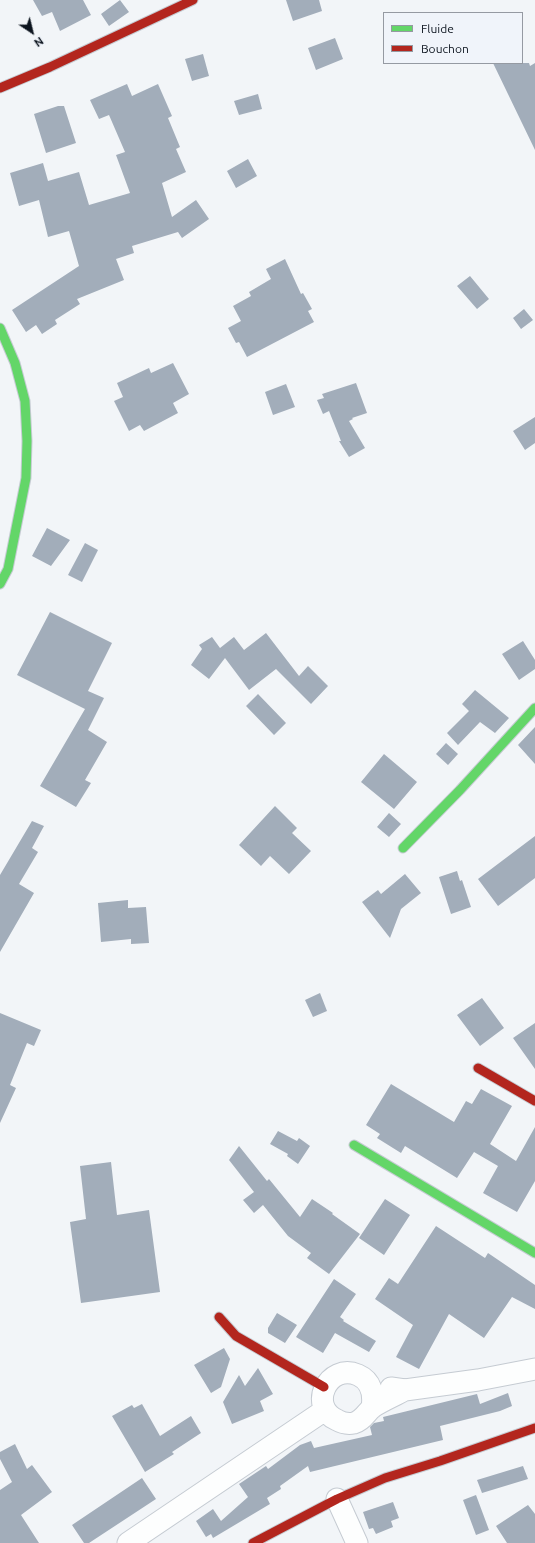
<!DOCTYPE html>
<html>
<head>
<meta charset="utf-8">
<style>
	body { margin:0 }
	#map { position:relative; width:535px; height:1543px; overflow:hidden; background:#f2f5f8; font-family:Ubuntu,sans-serif }
	canvas { display:block }
	.legend { position:absolute; left:383px; top:12px; width:140px; height:52px; box-sizing:border-box; background:#f0f4fa; border:1px solid #959aa2; margin:0; padding:5px 7px; list-style:none; font-size:12px; color:#0c141e }
	.legend li { display:flex; align-items:center; gap:8px; height:20px }
	.legend b { width:20px; border:1px solid #959aa2 }
	.north { position:absolute; left:12px; top:12px; width:40px; height:40px; -webkit-text-stroke:3px #f0f4fa; paint-order:stroke; rotate:145deg; font-size:11px; font-weight:700; line-height:16px; text-align:center; color:#0c141e }
	.north::after { content:''; display:block; margin:auto; width:14px; height:18px; background:#0c141e; clip-path:polygon(50% 0,100% 100%,50% 72%,0 100%) }
</style>
</head>
<body>
<div id="map">
<canvas width="535" height="1543"></canvas>
<ul class="legend">
<li><b style="height:5px;background:#63d668"></b>Fluide</li>
<li><b style="height:5px;background:#b3261e"></b>Bouchon</li>
</ul>
<div class="north">N</div>
</div>
<script>
const g = document.querySelector('canvas').getContext('2d');
g.lineJoin = 'round';
function paint(path, color) {
  g.fillStyle = color;
  g.fill(path, 'evenodd');
}
function trace(path, color, width, dash) {
  g.strokeStyle = color;
  g.lineWidth = width;
  g.lineCap = dash ? 'butt' : 'round';
  g.setLineDash(dash || []);
  g.stroke(path);
}
paint(new Path2D(`
	M 33,0 L 83,0 L 91,15 L 60,31 L 52,12 L 42,16 Z
	M 120,0 L 129,12 L 109,26 L 101,14 Z
	M 286,0 L 319,0 L 322,11 L 293,21 Z
	M 335,38 L 343,59 L 316,70 L 308,48 Z
	M 203,54 L 209,76 L 192,81 L 185,59 Z
	M 493,63 L 529,63 L 530,66 L 535,63 L 535,150 Z
	M 127,84 L 132,96 L 158,84 L 172,116 L 168,118 L 180,147 L 176,149 L 186,172 L 162,183 L 172,217 L 196,200 L 209,219 L 182,238 L 178,232 L 132,246 L 134,253 L 116,259 L 124,280 L 77,299 L 80,304 L 55,320 L 57,324 L 42,334 L 36,325 L 26,332 L 12,310 L 79,266 L 69,231 L 48,237 L 39,200 L 19,206 L 10,173 L 43,163 L 48,181 L 79,172 L 89,205 L 130,193 L 116,155 L 125,152 L 109,115 L 99,119 L 90,100 Z
	M 258,94 L 262,109 L 239,115 L 234,101 Z
	M 58,106 L 64,106 L 76,143 L 46,153 L 34,114 Z
	M 248,159 L 257,176 L 236,188 L 227,171 Z
	M 285,259 L 301,294 L 303,293 L 312,309 L 308,311 L 314,322 L 247,357 L 239,342 L 236,343 L 228,328 L 241,321 L 233,306 L 251,296 L 249,292 L 271,279 L 266,269 Z
	M 470,276 L 489,299 L 477,309 L 457,286 Z
	M 524,309 L 533,320 L 521,329 L 513,318 Z
	M 173,363 L 189,394 L 173,403 L 178,413 L 144,431 L 140,425 L 129,431 L 114,401 L 123,397 L 117,383 L 149,368 L 151,373 Z
	M 356,383 L 367,413 L 352,418 L 353,419 L 349,421 L 365,448 L 349,457 L 339,441 L 341,441 L 329,411 L 323,414 L 317,400 L 324,398 L 322,394 Z
	M 286,384 L 295,407 L 273,415 L 265,392 Z
	M 535,417 L 535,443 L 525,450 L 513,431 Z
	M 47,528 L 70,540 L 51,566 L 32,556 Z
	M 85,543 L 98,550 L 82,582 L 68,575 Z
	M 50,612 L 112,643 L 88,691 L 104,698 L 88,730 L 107,742 L 85,780 L 91,783 L 76,807 L 40,786 L 85,709 L 17,675 Z
	M 266,633 L 299,676 L 308,666 L 328,686 L 311,704 L 276,669 L 249,690 L 225,658 L 209,679 L 191,665 L 202,649 L 199,645 L 212,637 L 220,648 L 234,637 L 244,650 Z
	M 523,641 L 535,660 L 535,669 L 519,680 L 502,654 Z
	M 475,690 L 509,718 L 495,733 L 480,722 L 458,745 L 447,733 L 469,711 L 462,704 Z
	M 258,694 L 286,723 L 274,735 L 246,706 Z
	M 535,727 L 535,764 L 518,745 Z
	M 446,743 L 458,754 L 448,765 L 436,754 Z
	M 384,754 L 417,782 L 394,809 L 361,782 Z
	M 275,806 L 297,828 L 292,833 L 311,851 L 289,874 L 270,856 L 261,866 L 239,845 Z
	M 389,813 L 401,824 L 389,837 L 377,827 Z
	M 32,821 L 44,826 L 32,848 L 38,852 L 19,884 L 34,893 L 0,952 L 0,875 Z
	M 535,836 L 535,878 L 498,906 L 478,879 Z
	M 457,871 L 460,881 L 462,880 L 471,907 L 451,914 L 439,877 Z
	M 405,874 L 421,893 L 401,909 L 390,938 L 362,902 L 378,890 L 381,894 Z
	M 128,900 L 128,908 L 146,907 L 149,943 L 131,944 L 131,939 L 101,942 L 98,903 Z
	M 320,993 L 327,1011 L 313,1017 L 305,1000 Z
	M 482,998 L 504,1028 L 480,1046 L 457,1015 Z
	M 0,1013 L 41,1030 L 34,1046 L 27,1043 L 10,1085 L 16,1088 L 0,1123 Z
	M 535,1023 L 535,1069 L 513,1038 Z
	M 391,1084 L 454,1122 L 466,1101 L 472,1104 L 481,1089 L 512,1106 L 490,1144 L 516,1161 L 535,1127 L 535,1181 L 517,1212 L 483,1193 L 498,1166 L 474,1152 L 457,1178 L 405,1146 L 401,1153 L 377,1138 L 380,1134 L 366,1125 Z
	M 278,1131 L 297,1141 L 299,1138 L 310,1146 L 298,1164 L 287,1156 L 288,1154 L 270,1144 Z
	M 239,1146 L 267,1181 L 269,1179 L 300,1217 L 312,1199 L 333,1213 L 332,1214 L 360,1234 L 329,1274 L 307,1258 L 311,1253 L 288,1236 L 263,1205 L 254,1213 L 243,1200 L 254,1192 L 229,1160 Z
	M 111,1162 L 117,1215 L 149,1210 L 160,1292 L 81,1303 L 70,1222 L 86,1219 L 80,1166 Z
	M 385,1199 L 410,1215 L 384,1255 L 359,1238 Z
	M 436,1226 L 485,1258 L 488,1253 L 535,1285 L 535,1309 L 512,1297 L 484,1338 L 449,1314 L 419,1369 L 396,1357 L 413,1325 L 375,1299 L 389,1278 L 398,1284 Z
	M 334,1279 L 356,1294 L 340,1317 L 344,1320 L 343,1321 L 376,1341 L 369,1352 L 335,1333 L 323,1353 L 296,1337 Z
	M 277,1313 L 297,1325 L 285,1343 L 268,1333 L 268,1328 Z
	M 224,1348 L 230,1359 L 221,1387 L 211,1393 L 194,1365 Z
	M 258,1368 L 273,1394 L 260,1401 L 264,1411 L 232,1424 L 223,1402 L 239,1375 L 245,1386 Z
	M 508,1393 L 512,1406 L 500,1411 L 440,1426 L 443,1440 L 310,1472 L 308,1466 L 280,1486 L 281,1489 L 267,1498 L 270,1504 L 213,1538 L 211,1534 L 206,1537 L 196,1521 L 213,1509 L 221,1521 L 248,1497 L 239,1484 L 266,1466 L 268,1469 L 300,1445 L 311,1441 L 314,1448 L 372,1435 L 370,1427 L 374,1423 L 384,1421 L 383,1417 L 477,1394 L 480,1404 Z
	M 142,1404 L 160,1436 L 191,1416 L 201,1433 L 172,1452 L 174,1454 L 145,1472 L 112,1416 L 132,1405 L 134,1408 Z
	M 15,1444 L 27,1469 L 32,1465 L 52,1492 L 21,1515 L 39,1543 L 0,1543 L 0,1490 L 12,1482 L 0,1459 L 0,1452 Z
	M 523,1466 L 528,1479 L 482,1493 L 477,1480 Z
	M 142,1478 L 156,1499 L 89,1543 L 84,1543 L 72,1525 Z
	M 476,1495 L 489,1530 L 476,1535 L 463,1500 Z
	M 393,1502 L 399,1518 L 391,1521 L 393,1527 L 376,1534 L 373,1528 L 369,1529 L 363,1512 Z
	M 528,1505 L 535,1514 L 535,1543 L 507,1543 L 496,1526 Z`), '#a2adba');
const street = new Path2D(`
	M 391,1388 L 405,1390 L 478,1380 L 535,1369
	M 372,1408 C 374,1395 372,1381 358,1375 C 328,1362 307,1407 337,1420 C 342,1423 348,1424 354,1423 C 364,1420 366,1412 373,1407 C 382,1401 394,1396 405,1390
	M 337,1499 L 357,1543
	M 128,1543 L 325,1410`);
const fast = new Path2D(`
	M 0,328 L 15,363 L 25,401 L 27,441 L 26,478 L 8,569 L 0,584
	M 403,848 L 460,790 L 535,708
	M 354,1145 L 535,1253`);
const jam = new Path2D(`
	M 0,88 L 50,67 L 193,0
	M 478,1068 L 535,1101
	M 219,1317 L 236,1336 L 324,1387
	M 253,1543 L 337,1499 L 385,1478 L 440,1461 L 535,1428`);
trace(street, '#c5cbd2', 23);
trace(fast, '#c5cbd2', 11);
trace(jam, '#c5cbd2', 11);
trace(street, '#fdfefe', 21);
trace(fast, '#63d668', 9);
trace(jam, '#b3261e', 9);
</script>
</body>
</html>
